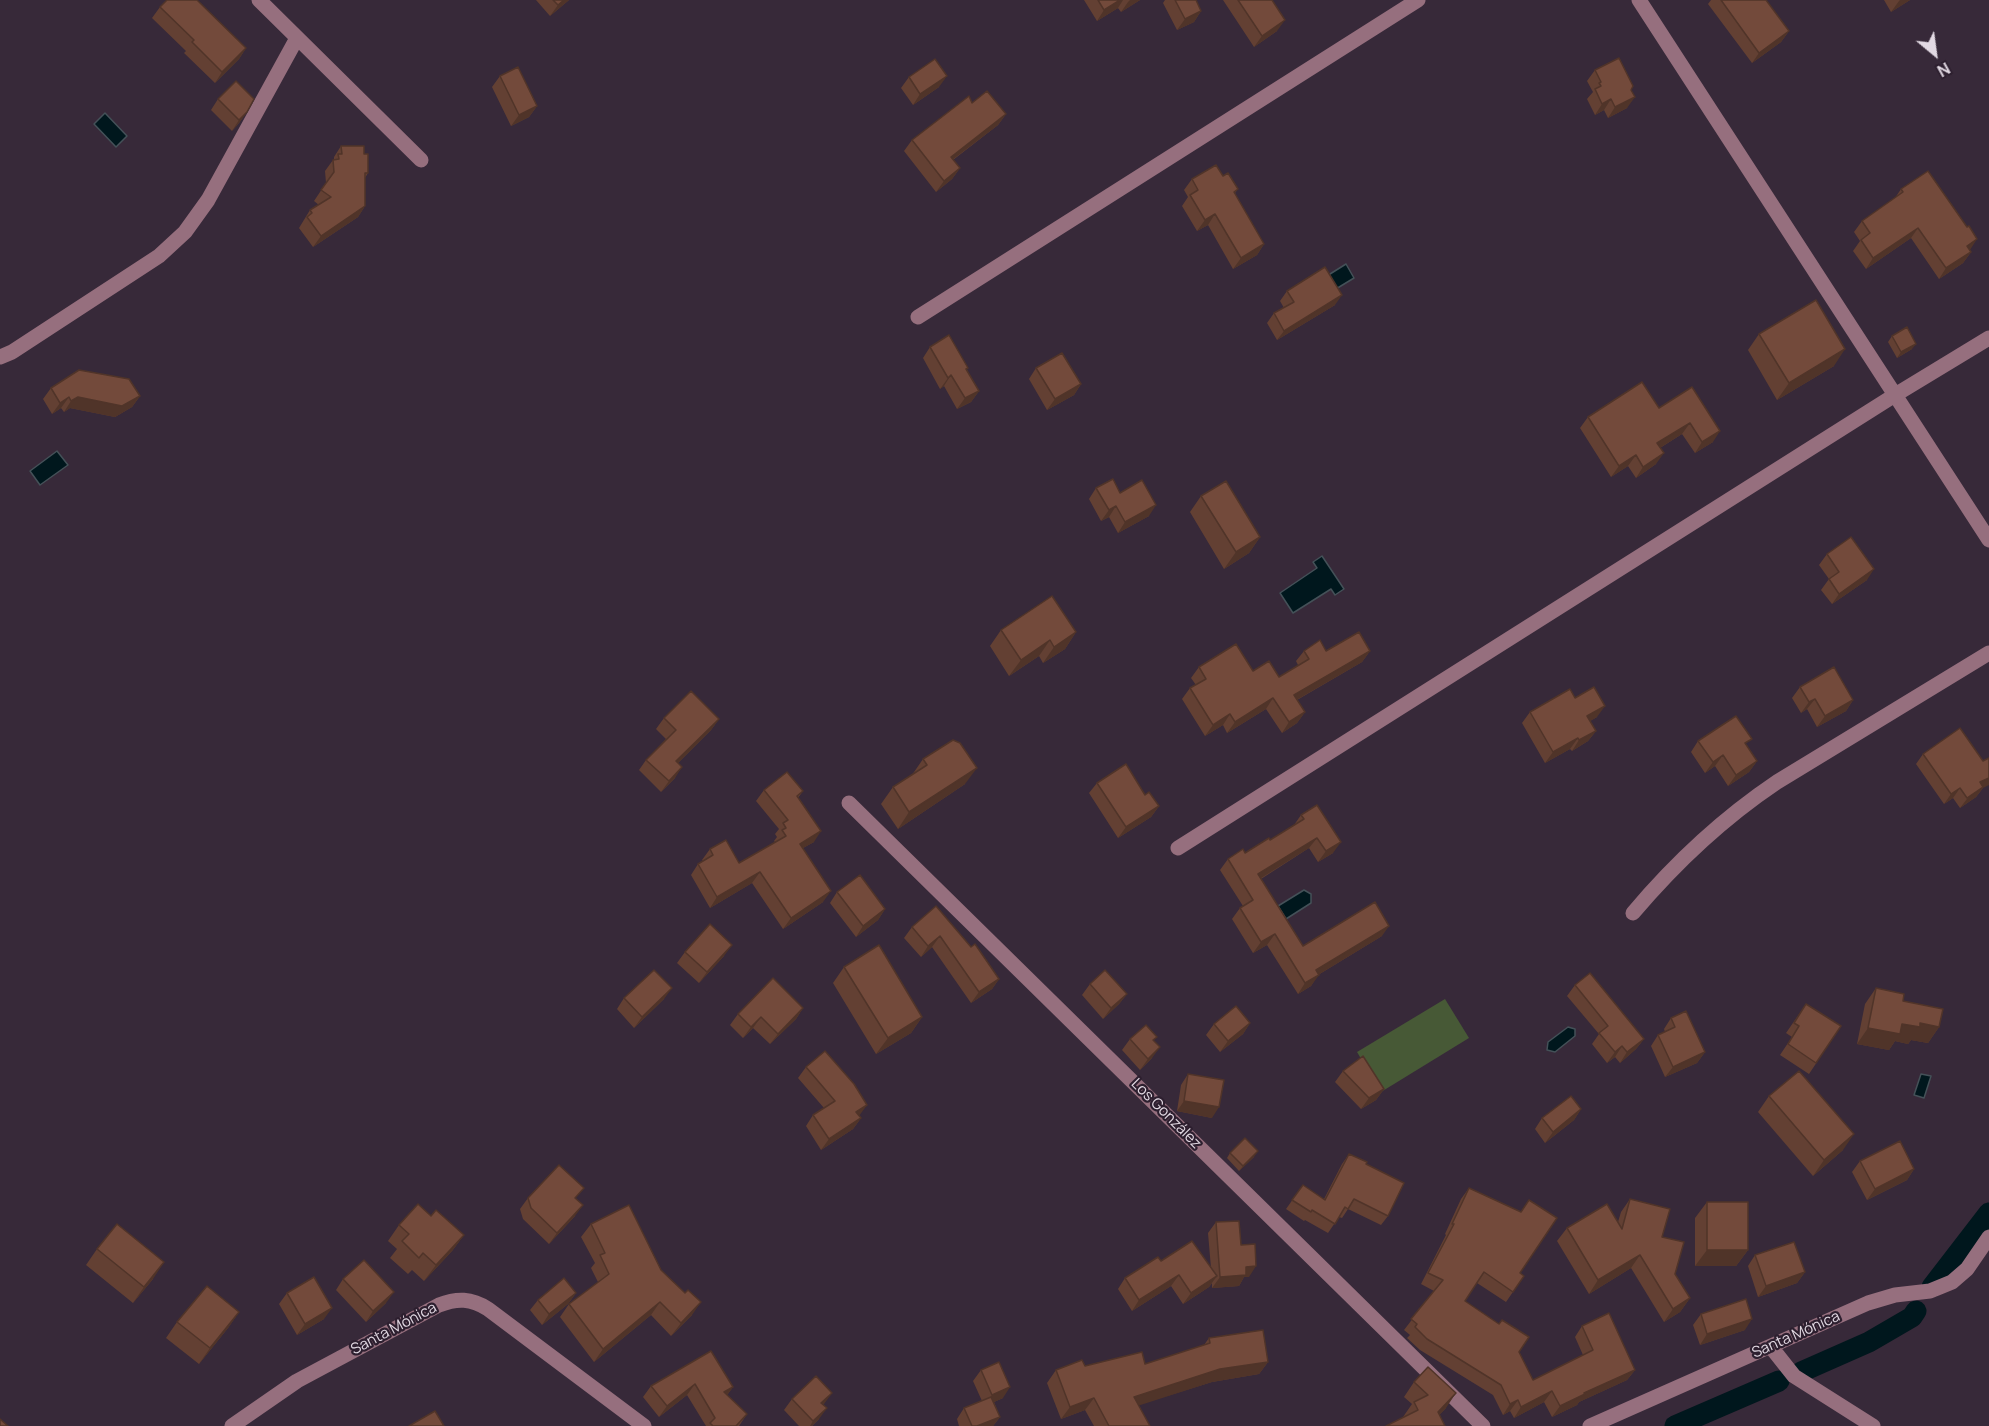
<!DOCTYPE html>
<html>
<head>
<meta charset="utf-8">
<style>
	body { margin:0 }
	#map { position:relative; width:1989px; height:1426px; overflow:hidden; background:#372939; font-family:Manrope,sans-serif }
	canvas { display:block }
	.north { position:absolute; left:1905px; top:24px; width:60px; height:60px; -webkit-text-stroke:4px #2d1f2f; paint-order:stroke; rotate:151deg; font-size:16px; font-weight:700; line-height:24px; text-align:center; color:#e2d9e3 }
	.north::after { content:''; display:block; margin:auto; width:21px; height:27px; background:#e2d9e3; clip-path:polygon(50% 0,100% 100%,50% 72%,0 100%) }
</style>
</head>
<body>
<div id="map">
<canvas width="1989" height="1426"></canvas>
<div class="north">N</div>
</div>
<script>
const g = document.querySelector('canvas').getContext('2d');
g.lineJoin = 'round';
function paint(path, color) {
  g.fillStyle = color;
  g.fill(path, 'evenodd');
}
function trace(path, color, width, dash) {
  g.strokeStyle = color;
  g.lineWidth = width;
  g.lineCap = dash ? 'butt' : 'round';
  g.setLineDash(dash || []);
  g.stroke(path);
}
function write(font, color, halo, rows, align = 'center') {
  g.font = font + ' Manrope,sans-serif';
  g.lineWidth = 4.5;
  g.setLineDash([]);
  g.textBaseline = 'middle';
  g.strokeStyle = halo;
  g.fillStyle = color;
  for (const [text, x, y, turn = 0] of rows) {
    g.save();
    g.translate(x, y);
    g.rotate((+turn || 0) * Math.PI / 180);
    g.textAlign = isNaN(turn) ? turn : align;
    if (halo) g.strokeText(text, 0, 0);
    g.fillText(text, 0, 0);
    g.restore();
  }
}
paint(new Path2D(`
	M 1445,999 L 1469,1038 L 1381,1092 L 1357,1052 Z`), '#475936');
const water = new Path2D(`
	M 105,113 L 127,136 L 116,147 L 94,124 Z
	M 1346,264 L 1354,278 L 1331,292 L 1322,279 Z
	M 57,451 L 68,465 L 40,485 L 30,471 Z
	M 1322,556 L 1344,589 L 1335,595 L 1331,589 L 1293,613 L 1280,593 L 1317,568 L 1313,562 Z
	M 1304,890 L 1311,894 L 1311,903 L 1286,919 L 1278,906 Z
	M 1568,1027 L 1575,1029 L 1575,1036 L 1555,1052 L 1547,1050 L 1548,1042 Z
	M 1921,1074 L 1931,1076 L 1924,1098 L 1914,1095 Z`);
paint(water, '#00171d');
trace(water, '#445158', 1.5);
trace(new Path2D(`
	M 1932,1287 L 1989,1213
	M 1801,1372 L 1869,1342 L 1912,1317 L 1916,1311
	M 1675,1426 L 1779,1381`), '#00171d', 21);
trace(new Path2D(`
	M 259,0 L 421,160
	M 1639,0 L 1989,540
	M 918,317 L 1418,0
	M 0,357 L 12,352 L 159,256 L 185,232 L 208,200 L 297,38
	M 849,803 L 1483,1426
	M 1178,848 L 1895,395 L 1989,338
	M 1633,913 C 1676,862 1722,819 1777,782 L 1989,653
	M 1771,1347 L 1794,1376 L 1873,1426
	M 232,1426 L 297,1381 L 439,1305 C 457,1298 471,1298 488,1309 L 644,1426
	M 1590,1426 L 1868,1303 L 1895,1295 L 1930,1291 L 1952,1282 L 1967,1269 L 1989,1237`), '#966f7e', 15);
paint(new Path2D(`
	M 536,0 L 569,0 L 550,16 Z
	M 1084,0 L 1140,0 L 1121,12 L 1118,8 L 1097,21 Z
	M 1165,0 L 1196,0 L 1201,11 L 1194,22 L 1177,30 L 1163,3 Z
	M 1223,0 L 1272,0 L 1277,31 L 1254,47 Z
	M 1711,0 L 1766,0 L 1789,31 L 1781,42 L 1752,63 L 1708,4 Z
	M 1884,0 L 1910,0 L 1891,12 Z
	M 160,7 L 246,48 L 239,59 L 215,83 L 184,53 L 186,51 L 152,18 Z
	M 1595,70 L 1631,90 L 1627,108 L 1608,118 L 1604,110 L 1595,115 L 1587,99 L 1593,92 L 1587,81 Z
	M 500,76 L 537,106 L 529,117 L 511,126 L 492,87 Z
	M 909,77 L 939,87 L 913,105 L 901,88 Z
	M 218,99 L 247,112 L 239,123 L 232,131 L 211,110 Z
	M 972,103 L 1006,114 L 998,125 L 953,160 L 960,168 L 952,179 L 936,192 L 904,151 L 912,140 Z
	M 341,146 L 364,154 L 368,173 L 365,178 L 365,206 L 358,217 L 313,247 L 299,228 L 310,210 L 319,205 L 314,201 L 326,183 L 325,171 L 333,160 L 334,160 L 334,157 Z
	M 1223,176 L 1238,189 L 1235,193 L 1264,244 L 1257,255 L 1233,269 L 1208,225 L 1197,231 L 1182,206 L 1188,197 L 1184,190 L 1192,179 Z
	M 1901,189 L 1971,252 L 1963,263 L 1939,279 L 1911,238 L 1866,269 L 1853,251 L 1860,241 L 1854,232 L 1862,221 L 1895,198 Z
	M 1287,291 L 1335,305 L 1277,340 L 1267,323 L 1274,313 L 1284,308 L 1280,301 Z
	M 1759,334 L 1834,366 L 1777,400 L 1748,350 Z
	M 1892,336 L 1912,349 L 1897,358 L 1888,342 Z
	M 930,347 L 967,370 L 979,391 L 971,402 L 957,409 L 944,386 L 940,389 L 923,358 Z
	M 1036,368 L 1081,384 L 1074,395 L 1047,410 L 1029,379 Z
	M 1692,387 L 1713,442 L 1695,453 L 1682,434 L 1660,448 L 1656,464 L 1636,478 L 1628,466 L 1611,477 L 1580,428 L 1588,417 L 1659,408 Z
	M 51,388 L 140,396 L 132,407 L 115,417 L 70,408 L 64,412 L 61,408 L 52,414 L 43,399 Z
	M 1096,488 L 1120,493 L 1149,516 L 1118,533 L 1109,517 L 1101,521 L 1089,499 Z
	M 1201,496 L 1260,537 L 1249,553 L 1224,569 L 1190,512 Z
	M 1827,554 L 1867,580 L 1832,604 L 1821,590 L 1829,579 L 1819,565 Z
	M 1001,630 L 1076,632 L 1065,649 L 1043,663 L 1039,656 L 1009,676 L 990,646 Z
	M 1304,651 L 1370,651 L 1362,662 L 1297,700 L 1305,712 L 1297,723 L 1282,733 L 1266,709 L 1227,733 L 1223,725 L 1205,736 L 1182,699 L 1190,688 L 1196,685 L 1191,678 L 1199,667 L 1253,671 L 1279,677 L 1298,665 L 1296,661 Z
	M 1800,687 L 1853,700 L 1846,711 L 1817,727 L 1807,709 L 1801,713 L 1792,698 Z
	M 1575,698 L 1597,717 L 1590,721 L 1596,731 L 1588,741 L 1572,751 L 1570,749 L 1545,763 L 1522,723 L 1530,712 Z
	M 664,718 L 719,719 L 711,730 L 678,763 L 675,778 L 661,792 L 639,770 L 646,760 L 666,739 L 656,729 Z
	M 1698,741 L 1747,746 L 1757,761 L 1749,772 L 1728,786 L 1715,766 L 1705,773 L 1691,752 Z
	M 1923,754 L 1983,761 L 1983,788 L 1976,797 L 1960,808 L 1953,798 L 1944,804 L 1916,764 Z
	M 923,759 L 965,784 L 898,829 L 881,804 L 893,787 L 912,775 Z
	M 1097,783 L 1145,795 L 1159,806 L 1151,817 L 1118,838 L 1089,793 Z
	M 764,790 L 803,791 L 798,798 L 814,842 L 803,848 L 823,902 L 783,929 L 752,883 L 710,908 L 691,875 L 698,864 L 703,861 L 702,860 L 710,849 L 739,863 L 775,842 L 774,841 L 777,837 L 775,834 L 779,829 L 756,801 Z
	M 1301,815 L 1333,853 L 1318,862 L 1309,848 L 1261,879 L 1303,946 L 1382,936 L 1318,975 L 1311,986 L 1298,994 L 1267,945 L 1253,953 L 1232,919 L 1240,908 L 1243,906 L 1220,870 L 1228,859 L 1245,853 L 1270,840 L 1294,825 Z
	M 837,892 L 885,909 L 878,920 L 856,937 L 830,903 Z
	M 936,906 L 999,979 L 992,989 L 971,1003 L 932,947 L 921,957 L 904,938 L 912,927 Z
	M 685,952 L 724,956 L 699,983 L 677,963 Z
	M 844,967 L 922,1017 L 911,1033 L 876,1054 L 833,983 Z
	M 1090,984 L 1127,994 L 1119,1004 L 1103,1019 L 1082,995 Z
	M 1575,985 L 1644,1039 L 1636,1049 L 1620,1063 L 1615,1057 L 1607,1063 L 1592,1044 L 1599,1034 L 1567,996 Z
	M 1876,988 L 1903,1001 L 1939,1027 L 1928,1043 L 1911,1040 L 1908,1044 L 1895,1041 L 1889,1050 L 1857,1044 L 1865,1004 Z
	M 624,998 L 664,999 L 634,1028 L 617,1009 Z
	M 1806,1004 L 1841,1026 L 1809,1074 L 1780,1055 L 1792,1037 L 1786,1033 Z
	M 803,1008 L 796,1019 L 770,1044 L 753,1028 L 743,1038 L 730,1025 L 738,1014 Z
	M 1671,1018 L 1705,1052 L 1697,1063 L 1665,1077 L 1651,1046 L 1658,1035 L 1665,1032 L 1664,1029 Z
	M 1250,1023 L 1243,1034 L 1220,1052 L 1206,1035 L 1214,1024 Z
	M 1130,1039 L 1154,1041 L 1152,1058 L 1140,1070 L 1122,1050 Z
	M 806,1067 L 859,1116 L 861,1118 L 853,1129 L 821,1150 L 806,1126 L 813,1115 L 824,1108 L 798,1078 Z
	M 1343,1071 L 1384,1089 L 1376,1100 L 1361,1109 L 1335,1082 Z
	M 1188,1074 L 1212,1118 L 1177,1111 L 1181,1085 Z
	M 1769,1096 L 1843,1150 L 1813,1176 L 1758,1112 Z
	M 1581,1109 L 1574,1120 L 1545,1143 L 1535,1129 L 1542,1118 Z
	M 1230,1153 L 1254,1157 L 1239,1171 L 1227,1158 Z
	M 1349,1154 L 1366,1164 L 1388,1216 L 1381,1225 L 1348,1209 L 1342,1218 L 1339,1217 L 1328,1233 L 1305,1220 L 1304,1221 L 1286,1209 L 1303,1185 L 1324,1199 L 1342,1164 Z
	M 1860,1161 L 1914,1169 L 1907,1180 L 1867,1200 L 1852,1172 Z
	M 1469,1188 L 1520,1273 L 1524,1276 L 1506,1302 L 1477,1283 L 1465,1301 L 1519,1352 L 1533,1380 L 1583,1355 L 1575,1337 L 1582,1326 L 1635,1370 L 1627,1380 L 1579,1402 L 1577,1405 L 1552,1417 L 1544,1402 L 1514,1418 L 1510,1411 L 1503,1415 L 1493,1395 L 1420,1350 L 1407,1338 L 1410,1335 L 1404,1330 L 1434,1291 L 1421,1284 L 1446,1235 L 1445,1234 L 1461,1199 Z
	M 528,1198 L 576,1199 L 575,1216 L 549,1244 L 523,1219 L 520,1209 Z
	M 1630,1199 L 1662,1237 L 1675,1274 L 1690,1298 L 1680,1312 L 1664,1322 L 1631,1268 L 1589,1294 L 1557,1241 L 1567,1228 L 1618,1222 L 1621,1212 Z
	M 1707,1202 L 1748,1250 L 1736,1266 L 1695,1266 L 1695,1218 Z
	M 431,1216 L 464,1235 L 452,1251 L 424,1281 L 412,1270 L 408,1274 L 390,1258 L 397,1249 L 388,1241 L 399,1225 Z
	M 1216,1222 L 1241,1245 L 1249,1277 L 1244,1277 L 1239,1286 L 1212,1288 L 1212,1283 L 1209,1287 L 1183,1304 L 1171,1286 L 1132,1311 L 1118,1289 L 1125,1278 L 1161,1261 L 1211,1268 L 1208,1233 Z
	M 591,1224 L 661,1270 L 692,1315 L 671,1336 L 651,1315 L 594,1362 L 560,1317 L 569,1304 L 598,1282 L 591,1268 L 595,1263 L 581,1237 Z
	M 97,1249 L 153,1279 L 133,1303 L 86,1265 Z
	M 1755,1255 L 1805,1272 L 1797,1283 L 1758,1297 L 1748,1266 Z
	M 343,1279 L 386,1303 L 366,1322 L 336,1290 Z
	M 287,1293 L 324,1319 L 297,1335 L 279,1304 Z
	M 576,1293 L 568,1304 L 542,1325 L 530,1310 L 538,1300 Z
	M 239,1312 L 228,1328 L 199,1364 L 166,1338 L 177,1322 Z
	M 1701,1314 L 1745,1330 L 1700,1345 L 1693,1325 Z
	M 1209,1338 L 1268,1362 L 1259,1374 L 1212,1382 L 1138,1405 L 1150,1426 L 1094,1426 L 1085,1410 L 1061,1419 L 1047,1383 L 1056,1370 L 1085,1366 L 1145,1364 L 1204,1345 Z
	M 711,1351 L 733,1387 L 727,1395 L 747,1414 L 739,1426 L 706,1426 L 687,1395 L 659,1417 L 643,1397 L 651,1386 Z
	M 981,1370 L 1003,1398 L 994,1402 L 1000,1417 L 993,1426 L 959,1426 L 957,1419 L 964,1408 L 982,1401 L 973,1381 Z
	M 1414,1382 L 1446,1408 L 1439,1415 L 1403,1417 L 1412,1404 L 1404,1397 Z
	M 792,1399 L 819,1419 L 812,1426 L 799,1426 L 784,1410 Z`), '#634033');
paint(new Path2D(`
	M 564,0 L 569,0 L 550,16 L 558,5 Z
	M 1120,0 L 1123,0 L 1118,8 L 1097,21 L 1104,10 Z
	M 1130,0 L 1140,0 L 1121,12 L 1128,2 Z
	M 1900,0 L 1910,0 L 1891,12 L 1899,1 Z
	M 1201,11 L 1194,22 L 1177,30 L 1185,19 Z
	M 1285,20 L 1277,31 L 1254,47 L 1262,36 Z
	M 1789,31 L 1781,42 L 1752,63 L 1759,53 Z
	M 246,48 L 239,59 L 215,83 L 222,72 Z
	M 947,76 L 939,87 L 913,105 L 920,94 Z
	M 1635,97 L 1627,108 L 1608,118 L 1615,107 Z
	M 1611,99 L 1604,110 L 1595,115 L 1602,104 Z
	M 537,106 L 529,117 L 511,126 L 519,115 Z
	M 247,112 L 239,123 L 232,131 L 239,120 Z
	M 1006,114 L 998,125 L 943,167 L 951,157 Z
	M 960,168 L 952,179 L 936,192 L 944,181 Z
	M 365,206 L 358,217 L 313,247 L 321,236 Z
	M 1215,214 L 1208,225 L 1197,231 L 1205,220 Z
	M 1918,228 L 1911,238 L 1866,269 L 1873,258 Z
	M 1977,239 L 1970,250 L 1959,257 L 1967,246 Z
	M 1264,244 L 1257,255 L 1233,269 L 1241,258 Z
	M 1971,252 L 1963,263 L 1939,279 L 1946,268 Z
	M 1342,295 L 1335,305 L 1277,340 L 1284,331 Z
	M 1916,344 L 1912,349 L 1897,358 L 1901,352 Z
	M 1845,349 L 1834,366 L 1777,400 L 1789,383 Z
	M 951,375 L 944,386 L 940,389 L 948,378 Z
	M 1081,384 L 1074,395 L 1047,410 L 1055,399 Z
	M 979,391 L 971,402 L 957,409 L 965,398 Z
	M 140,396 L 132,407 L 115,417 L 70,408 L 64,412 L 71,401 L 78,397 Z
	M 69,397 L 61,408 L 52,414 L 60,403 Z
	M 1690,423 L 1682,434 L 1650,454 L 1657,443 Z
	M 1720,431 L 1713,442 L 1695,453 L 1702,442 Z
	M 1664,453 L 1656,464 L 1636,478 L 1643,467 Z
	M 1636,455 L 1628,466 L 1611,477 L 1619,466 Z
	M 1156,505 L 1149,516 L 1118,533 L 1125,522 Z
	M 1116,506 L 1109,517 L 1101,521 L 1109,510 Z
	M 1260,537 L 1249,553 L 1224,569 L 1236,552 Z
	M 1874,569 L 1867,580 L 1832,604 L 1839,594 Z
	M 1076,632 L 1065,649 L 1043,663 L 1054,647 Z
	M 1050,640 L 1039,656 L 1009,676 L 1021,660 Z
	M 1370,651 L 1362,662 L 1286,706 L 1294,695 Z
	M 1273,698 L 1266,709 L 1227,733 L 1235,722 Z
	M 1815,699 L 1807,709 L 1801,713 L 1809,702 Z
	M 1853,700 L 1846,711 L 1817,727 L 1825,716 Z
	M 1605,706 L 1597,717 L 1580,727 L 1587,716 Z
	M 1305,712 L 1297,723 L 1282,733 L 1289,722 Z
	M 1230,714 L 1223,725 L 1205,736 L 1213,725 Z
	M 719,719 L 711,730 L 669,772 L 676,761 Z
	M 1596,731 L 1588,741 L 1572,751 L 1579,740 Z
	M 1578,738 L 1570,749 L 1545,763 L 1553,752 Z
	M 1723,755 L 1715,766 L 1705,773 L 1713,762 Z
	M 1757,761 L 1749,772 L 1728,786 L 1736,775 Z
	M 682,767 L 675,778 L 661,792 L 669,781 Z
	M 977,768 L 965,784 L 898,829 L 909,812 Z
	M 1989,778 L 1989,785 L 1983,788 L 1976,797 L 1960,808 L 1980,782 Z
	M 1960,788 L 1953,798 L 1944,804 L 1951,794 Z
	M 1159,806 L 1151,817 L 1118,838 L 1126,827 Z
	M 821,831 L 814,842 L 792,854 L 800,844 Z
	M 1317,838 L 1309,848 L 1250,885 L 1258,874 Z
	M 1341,842 L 1333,853 L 1318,862 L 1326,851 Z
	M 760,872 L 752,883 L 710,908 L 717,897 Z
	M 831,891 L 823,902 L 783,929 L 791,918 Z
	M 885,909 L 878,920 L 856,937 L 863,926 Z
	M 1389,926 L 1382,936 L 1308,981 L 1316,970 Z
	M 1275,934 L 1267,945 L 1253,953 L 1261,942 Z
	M 940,936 L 932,947 L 921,957 L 928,946 Z
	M 732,945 L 724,956 L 699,983 L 707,972 Z
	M 1319,975 L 1311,986 L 1298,994 L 1305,983 Z
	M 999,979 L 992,989 L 971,1003 L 979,992 Z
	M 672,988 L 664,999 L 634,1028 L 642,1017 Z
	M 1127,994 L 1119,1004 L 1103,1019 L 1111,1008 Z
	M 803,1008 L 796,1019 L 770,1044 L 778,1034 Z
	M 761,1017 L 753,1028 L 743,1038 L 751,1027 Z
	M 922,1017 L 911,1033 L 876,1054 L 888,1038 Z
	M 1250,1023 L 1243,1034 L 1220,1052 L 1228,1041 Z
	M 1920,1023 L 1939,1027 L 1928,1043 L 1911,1040 L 1908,1044 L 1895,1041 L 1889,1050 L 1857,1044 L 1868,1028 Z
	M 1644,1039 L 1636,1049 L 1620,1063 L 1627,1052 Z
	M 1622,1046 L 1615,1057 L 1607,1063 L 1615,1052 Z
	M 1160,1047 L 1152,1058 L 1140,1070 L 1148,1059 Z
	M 1705,1052 L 1697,1063 L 1665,1077 L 1673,1067 Z
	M 1384,1089 L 1376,1100 L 1361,1109 L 1369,1098 Z
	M 1184,1101 L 1219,1107 L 1212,1118 L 1177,1111 Z
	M 867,1105 L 859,1116 L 856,1112 Z
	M 1581,1109 L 1574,1120 L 1545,1143 L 1553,1132 Z
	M 861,1118 L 853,1129 L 821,1150 L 829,1139 Z
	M 1854,1134 L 1843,1150 L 1813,1176 L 1824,1160 Z
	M 1258,1151 L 1254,1157 L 1239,1171 L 1243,1166 Z
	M 1914,1169 L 1907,1180 L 1867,1200 L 1875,1189 Z
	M 583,1205 L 575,1216 L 549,1244 L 557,1233 Z
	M 464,1235 L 452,1251 L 424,1281 L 436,1265 Z
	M 1707,1250 L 1748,1250 L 1736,1266 L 1695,1266 Z
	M 1640,1255 L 1631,1268 L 1589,1294 L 1598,1280 Z
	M 164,1262 L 153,1279 L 133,1303 L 144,1287 Z
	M 1256,1266 L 1249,1277 L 1244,1277 L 1239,1286 L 1212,1288 L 1220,1277 L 1246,1267 Z
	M 1805,1272 L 1797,1283 L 1758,1297 L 1766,1286 Z
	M 1179,1275 L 1171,1286 L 1132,1311 L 1139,1300 Z
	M 1217,1276 L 1209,1287 L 1183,1304 L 1191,1293 Z
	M 394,1292 L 386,1303 L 366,1322 L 373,1311 Z
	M 576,1293 L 568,1304 L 542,1325 L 549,1314 Z
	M 1690,1298 L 1680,1312 L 1664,1322 L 1673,1309 Z
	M 660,1302 L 651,1315 L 594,1362 L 603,1349 Z
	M 701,1302 L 692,1315 L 671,1336 L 681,1323 Z
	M 332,1308 L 324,1319 L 297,1335 L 305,1324 Z
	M 239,1312 L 228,1328 L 199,1364 L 210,1348 Z
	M 1752,1319 L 1745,1330 L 1700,1345 L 1707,1334 Z
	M 1268,1362 L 1259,1374 L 1212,1382 L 1125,1410 L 1134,1397 L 1220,1369 Z
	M 1635,1370 L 1627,1380 L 1579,1402 L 1577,1405 L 1552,1417 L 1560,1406 L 1584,1393 Z
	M 695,1384 L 687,1395 L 659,1417 L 667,1406 Z
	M 733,1387 L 725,1398 L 724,1392 Z
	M 1010,1387 L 1003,1398 L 985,1406 L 992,1395 Z
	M 1552,1391 L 1544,1402 L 1514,1418 L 1521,1407 Z
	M 832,1393 L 824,1404 L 814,1413 L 821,1403 Z
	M 1456,1393 L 1446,1408 L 1429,1426 L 1438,1412 Z
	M 1094,1398 L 1085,1410 L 1061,1419 L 1070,1407 Z
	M 1518,1400 L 1510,1411 L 1503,1415 L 1510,1404 Z
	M 827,1408 L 819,1419 L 812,1426 L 810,1426 L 813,1421 Z
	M 1000,1417 L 993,1426 L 977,1426 Z`), '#503429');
const building = new Path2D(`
	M 167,0 L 197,0 L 246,48 L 222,72 L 192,42 L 194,40 L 160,7 Z
	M 553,0 L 564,0 L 558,5 Z
	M 1098,0 L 1120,0 L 1104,10 Z
	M 1175,0 L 1196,0 L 1201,11 L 1185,19 Z
	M 1238,0 L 1272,0 L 1285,20 L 1262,36 Z
	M 1721,0 L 1766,0 L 1789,31 L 1759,53 Z
	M 1619,58 L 1633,86 L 1631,90 L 1635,97 L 1615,107 L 1611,99 L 1602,104 L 1595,89 L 1601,86 L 1599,83 L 1601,82 L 1595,70 Z
	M 935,59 L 947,76 L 920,94 L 909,77 Z
	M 518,67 L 537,106 L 519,115 L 500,76 Z
	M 236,81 L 254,99 L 247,112 L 239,120 L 218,99 Z
	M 987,91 L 1006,114 L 951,157 L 960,168 L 944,181 L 912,140 L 969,96 L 972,103 Z
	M 341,146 L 364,146 L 364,154 L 368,154 L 368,173 L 365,173 L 365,206 L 321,236 L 307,217 L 312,213 L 310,210 L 331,197 L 321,190 L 334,172 L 333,160 L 339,159 L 338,154 L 342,154 Z
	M 1216,165 L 1223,176 L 1228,173 L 1238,189 L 1234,192 L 1264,244 L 1241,258 L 1215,214 L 1205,220 L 1190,195 L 1198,190 L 1192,179 Z
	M 1928,171 L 1967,227 L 1969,226 L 1977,239 L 1967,246 L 1971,252 L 1946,268 L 1918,228 L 1873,258 L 1861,240 L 1870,233 L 1862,221 L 1903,192 L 1901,189 Z
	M 1325,267 L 1342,295 L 1284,331 L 1274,313 L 1294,302 L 1287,291 Z
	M 1816,300 L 1845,349 L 1789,383 L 1759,334 Z
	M 1907,327 L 1916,344 L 1901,352 L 1892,336 Z
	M 949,335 L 968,368 L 966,369 L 979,391 L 965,398 L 951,375 L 948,378 L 930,347 Z
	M 1062,353 L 1081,384 L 1055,399 L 1036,368 Z
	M 79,370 L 129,379 L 140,396 L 122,406 L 78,397 L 71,401 L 69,397 L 60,403 L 51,388 Z
	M 1642,382 L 1659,408 L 1692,387 L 1720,431 L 1702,442 L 1690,423 L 1657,443 L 1664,453 L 1643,467 L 1636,455 L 1619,466 L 1588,417 Z
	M 1113,479 L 1120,493 L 1142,480 L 1156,505 L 1125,522 L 1116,506 L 1109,510 L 1096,488 Z
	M 1226,481 L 1260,537 L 1236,552 L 1201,496 Z
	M 1851,537 L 1874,569 L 1839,594 L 1829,579 L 1839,572 L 1827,554 Z
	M 1052,596 L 1076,632 L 1054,647 L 1050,640 L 1021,660 L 1001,630 Z
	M 1359,632 L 1370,651 L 1294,695 L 1305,712 L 1289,722 L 1273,698 L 1235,722 L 1230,714 L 1213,725 L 1190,688 L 1206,679 L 1199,667 L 1236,644 L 1253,671 L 1269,661 L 1279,677 L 1309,659 L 1304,651 L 1320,640 L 1326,651 Z
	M 1834,667 L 1853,700 L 1825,716 L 1815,699 L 1809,702 L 1800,687 Z
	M 1594,687 L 1605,706 L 1587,716 L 1596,731 L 1579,740 L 1578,738 L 1553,752 L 1530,712 L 1570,689 L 1575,698 Z
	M 691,691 L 719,719 L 676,761 L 682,767 L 669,781 L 646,760 L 676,730 L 664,718 Z
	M 1736,716 L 1752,739 L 1745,743 L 1757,761 L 1736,775 L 1723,755 L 1713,762 L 1698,741 Z
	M 1960,728 L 1983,761 L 1989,758 L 1989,778 L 1980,782 L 1983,787 L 1967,798 L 1960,788 L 1951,794 L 1923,754 Z
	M 953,740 L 960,743 L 977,768 L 909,812 L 893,787 L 927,765 L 923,759 Z
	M 1126,764 L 1145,795 L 1149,792 L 1159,806 L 1126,827 L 1097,783 Z
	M 787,772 L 803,791 L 797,796 L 821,831 L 800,844 L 831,891 L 791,918 L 760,872 L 717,897 L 698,864 L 713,855 L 710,849 L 726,840 L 739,863 L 786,836 L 782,830 L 786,828 L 783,823 L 788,820 L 764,790 Z
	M 1317,805 L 1341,842 L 1326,851 L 1317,838 L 1258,874 L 1303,946 L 1375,902 L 1389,926 L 1316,970 L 1319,975 L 1305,983 L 1275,934 L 1261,942 L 1240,908 L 1253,900 L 1228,859 L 1243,849 L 1245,853 L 1269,838 L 1270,840 L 1304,819 L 1301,815 Z
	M 860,875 L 885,909 L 863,926 L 837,892 Z
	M 936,906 L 971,947 L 975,944 L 999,979 L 979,992 L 940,936 L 928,946 L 912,927 Z
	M 710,924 L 732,945 L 707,972 L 685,952 Z
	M 879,945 L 922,1017 L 888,1038 L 844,967 Z
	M 654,970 L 672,988 L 642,1017 L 624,998 Z
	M 1105,970 L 1127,994 L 1111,1008 L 1090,984 Z
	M 1590,973 L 1644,1039 L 1627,1052 L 1622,1046 L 1615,1052 L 1599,1033 L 1608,1026 L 1575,985 Z
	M 773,978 L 803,1008 L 778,1034 L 761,1017 L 751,1027 L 738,1014 Z
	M 1876,988 L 1904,994 L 1903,1001 L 1943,1009 L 1939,1027 L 1920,1023 L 1920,1027 L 1902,1024 L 1900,1034 L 1868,1028 Z
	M 1806,1004 L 1841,1026 L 1816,1063 L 1788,1044 L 1799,1026 L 1794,1023 Z
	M 1236,1006 L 1250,1023 L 1228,1041 L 1214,1024 Z
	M 1686,1011 L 1705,1052 L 1673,1067 L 1658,1035 L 1675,1027 L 1671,1018 Z
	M 1146,1025 L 1157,1037 L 1153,1040 L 1160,1047 L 1148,1059 L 1130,1039 Z
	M 825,1051 L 854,1084 L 867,1105 L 856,1112 L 861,1118 L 829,1139 L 813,1115 L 835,1101 L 806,1067 Z
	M 1363,1056 L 1384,1089 L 1369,1098 L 1343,1071 Z
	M 1799,1071 L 1854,1134 L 1824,1160 L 1769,1096 Z
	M 1188,1074 L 1224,1080 L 1219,1107 L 1184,1101 Z
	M 1571,1096 L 1581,1109 L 1553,1132 L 1542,1118 Z
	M 1245,1138 L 1258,1151 L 1243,1166 L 1230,1153 Z
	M 1900,1141 L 1914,1169 L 1875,1189 L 1860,1161 Z
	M 1349,1154 L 1367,1162 L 1366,1164 L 1404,1183 L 1388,1216 L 1354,1199 L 1348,1209 L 1345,1207 L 1335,1224 L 1312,1210 L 1311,1212 L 1292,1200 L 1303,1185 L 1325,1200 Z
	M 559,1165 L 584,1188 L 575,1198 L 583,1205 L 557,1233 L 531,1208 L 528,1198 Z
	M 1469,1188 L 1521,1212 L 1529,1200 L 1557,1218 L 1520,1273 L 1524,1276 L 1513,1292 L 1484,1272 L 1465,1301 L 1499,1324 L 1502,1320 L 1529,1337 L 1519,1352 L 1533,1380 L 1593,1350 L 1582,1326 L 1609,1313 L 1635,1370 L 1584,1393 L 1585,1394 L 1560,1406 L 1552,1391 L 1521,1407 L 1518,1400 L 1510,1404 L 1501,1385 L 1427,1339 L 1415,1327 L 1417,1324 L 1411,1319 L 1443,1280 L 1428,1273 L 1454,1224 L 1452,1224 Z
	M 1630,1199 L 1670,1209 L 1662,1237 L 1684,1242 L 1675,1274 L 1690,1298 L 1673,1309 L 1640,1255 L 1598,1280 L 1567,1228 L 1607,1204 L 1622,1229 Z
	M 1707,1202 L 1748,1202 L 1748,1250 L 1707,1250 Z
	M 418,1204 L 431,1216 L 436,1210 L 464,1235 L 436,1265 L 423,1253 L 419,1258 L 402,1241 L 409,1234 L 399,1225 Z
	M 629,1205 L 661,1270 L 685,1293 L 688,1290 L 701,1302 L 681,1323 L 660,1302 L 603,1349 L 569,1304 L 609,1274 L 600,1255 L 605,1253 L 591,1224 Z
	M 1239,1221 L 1241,1245 L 1255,1244 L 1256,1266 L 1246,1267 L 1246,1275 L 1220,1277 L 1216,1222 Z
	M 117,1224 L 164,1262 L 144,1287 L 97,1249 Z
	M 1192,1241 L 1217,1276 L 1191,1293 L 1179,1275 L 1139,1300 L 1125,1278 L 1158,1257 L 1161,1261 Z
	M 1794,1242 L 1805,1272 L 1766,1286 L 1755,1255 Z
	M 364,1260 L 394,1292 L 373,1311 L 343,1279 Z
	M 314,1277 L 332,1308 L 305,1324 L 287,1293 Z
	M 564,1278 L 576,1293 L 549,1314 L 538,1300 Z
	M 207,1286 L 239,1312 L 210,1348 L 177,1322 Z
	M 1746,1299 L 1752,1319 L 1707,1334 L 1701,1314 Z
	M 1263,1330 L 1268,1362 L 1220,1369 L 1134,1397 L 1150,1426 L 1109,1426 L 1094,1398 L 1070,1407 L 1056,1370 L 1082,1360 L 1085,1366 L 1142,1352 L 1145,1364 L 1210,1343 L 1209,1338 Z
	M 711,1351 L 733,1387 L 724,1392 L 747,1414 L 736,1426 L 713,1426 L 710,1423 L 715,1418 L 695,1384 L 667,1406 L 651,1386 Z
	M 999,1362 L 1010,1387 L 992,1395 L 981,1370 Z
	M 1428,1367 L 1456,1393 L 1438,1412 L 1445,1426 L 1386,1426 L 1418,1410 L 1414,1402 L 1428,1395 L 1414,1382 Z
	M 816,1376 L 832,1393 L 821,1403 L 827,1408 L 813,1421 L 792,1399 Z
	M 991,1397 L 1000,1417 L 977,1426 L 972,1426 L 964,1408 Z
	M 435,1411 L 444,1426 L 409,1426 Z
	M 0,1419 L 8,1426 L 0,1426 Z`);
paint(building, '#734a3b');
trace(building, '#503429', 1.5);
write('15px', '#e2d9e3', '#2d1f2f', [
	["Los González",1166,1114,45],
	["Santa Mónica",394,1329,-28],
	["Santa Mónica",1796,1335,-24]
]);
</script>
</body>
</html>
